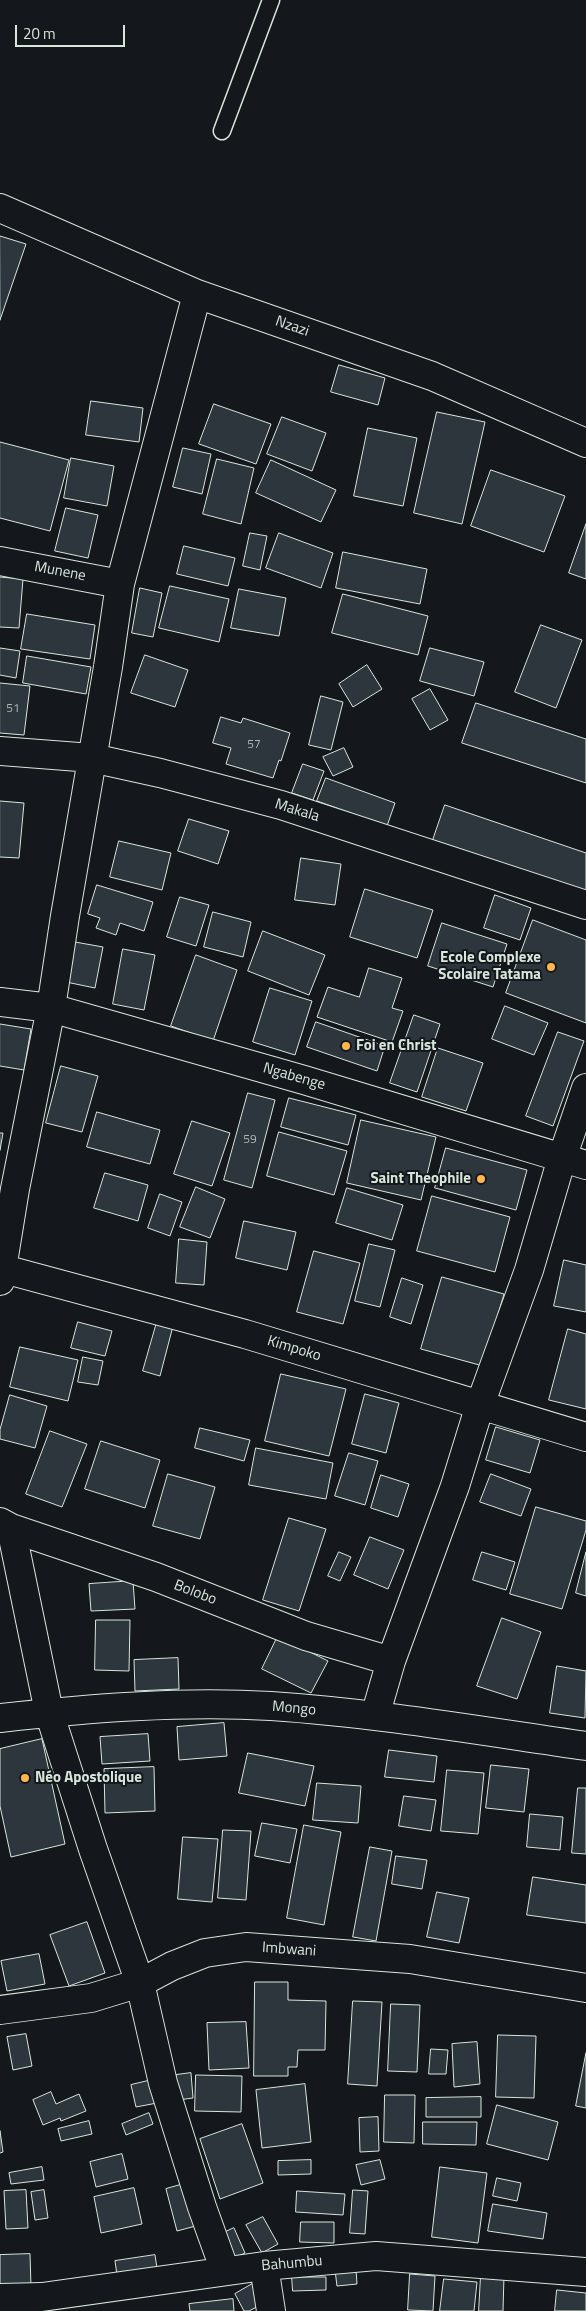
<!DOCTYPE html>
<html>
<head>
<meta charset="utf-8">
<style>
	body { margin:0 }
	#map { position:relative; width:586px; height:2311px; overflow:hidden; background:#14181c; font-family:"Titillium Web",sans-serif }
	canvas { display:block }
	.scale { position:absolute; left:15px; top:25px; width:110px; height:22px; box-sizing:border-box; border:2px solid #d8e6dc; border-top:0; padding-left:6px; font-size:15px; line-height:18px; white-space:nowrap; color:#d8e6dc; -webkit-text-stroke:4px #14181c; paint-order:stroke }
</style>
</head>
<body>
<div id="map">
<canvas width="586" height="2311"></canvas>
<div class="scale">20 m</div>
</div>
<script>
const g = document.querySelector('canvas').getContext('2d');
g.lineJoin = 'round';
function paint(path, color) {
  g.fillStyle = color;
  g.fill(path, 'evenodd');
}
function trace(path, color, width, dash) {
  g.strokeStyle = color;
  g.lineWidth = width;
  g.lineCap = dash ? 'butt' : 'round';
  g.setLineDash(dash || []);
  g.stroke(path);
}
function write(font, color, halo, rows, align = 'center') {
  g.font = font + ' "Titillium Web",sans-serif';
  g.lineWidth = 4;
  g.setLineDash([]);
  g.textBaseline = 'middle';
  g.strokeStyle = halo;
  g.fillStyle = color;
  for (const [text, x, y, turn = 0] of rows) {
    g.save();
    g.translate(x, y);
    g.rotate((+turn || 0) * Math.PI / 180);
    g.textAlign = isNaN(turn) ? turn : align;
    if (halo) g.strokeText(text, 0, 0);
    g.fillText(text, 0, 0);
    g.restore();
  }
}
const building = new Path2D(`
	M 0,236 L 26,244 L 0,320 Z
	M 339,365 L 385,378 L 378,405 L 331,392 Z
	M 91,401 L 143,408 L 139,442 L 86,435 Z
	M 214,404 L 271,424 L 256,464 L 199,444 Z
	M 437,412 L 485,422 L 462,524 L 414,513 Z
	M 282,417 L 326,433 L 312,471 L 267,454 Z
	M 368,428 L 417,438 L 403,506 L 354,496 Z
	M 0,442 L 69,460 L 50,531 L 0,518 Z
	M 183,448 L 211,454 L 202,494 L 173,487 Z
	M 71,458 L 114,466 L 107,506 L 64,498 Z
	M 217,459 L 254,468 L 241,524 L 203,514 Z
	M 271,460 L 336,490 L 321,522 L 256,493 Z
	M 491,470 L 565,496 L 544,552 L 471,526 Z
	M 66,508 L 98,515 L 88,558 L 55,551 Z
	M 586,524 L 586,579 L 569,573 Z
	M 250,533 L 267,536 L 260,570 L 243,566 Z
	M 279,533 L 333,553 L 321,588 L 266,568 Z
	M 184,546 L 235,558 L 228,586 L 177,574 Z
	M 343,552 L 427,569 L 420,604 L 336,588 Z
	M 0,577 L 23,579 L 19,628 L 0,627 Z
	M 170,586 L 229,599 L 219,642 L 159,628 Z
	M 140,588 L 162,593 L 153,637 L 132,633 Z
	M 239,589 L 286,598 L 279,636 L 231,628 Z
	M 343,594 L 428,616 L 418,655 L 332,633 Z
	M 27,614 L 95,625 L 90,659 L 21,649 Z
	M 541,625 L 582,640 L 556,708 L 515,692 Z
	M 0,648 L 20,651 L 16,678 L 0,675 Z
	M 430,648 L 484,662 L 474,696 L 420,681 Z
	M 145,655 L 188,670 L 175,707 L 131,693 Z
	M 27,656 L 91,667 L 86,694 L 23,683 Z
	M 367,665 L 382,689 L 353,707 L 339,684 Z
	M 0,683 L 30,686 L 24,735 L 0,733 Z
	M 430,689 L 448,720 L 430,730 L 412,699 Z
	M 321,696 L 343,702 L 331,750 L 309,745 Z
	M 476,703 L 586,739 L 586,783 L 462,743 Z
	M 221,717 L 241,723 L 243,718 L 290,733 L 281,761 L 279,760 L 273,778 L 226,764 L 231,748 L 213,743 Z
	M 344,748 L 353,767 L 333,776 L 323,757 Z
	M 303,764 L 324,771 L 313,800 L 292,793 Z
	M 326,778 L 395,803 L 387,826 L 317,801 Z
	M 0,801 L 24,803 L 19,858 L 0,857 Z
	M 445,805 L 586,853 L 586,891 L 433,840 Z
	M 189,819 L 229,831 L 218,864 L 178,851 Z
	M 119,841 L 171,853 L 162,890 L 110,877 Z
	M 301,858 L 341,864 L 335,905 L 295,900 Z
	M 97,885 L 153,902 L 144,931 L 120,923 L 116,935 L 96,928 L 100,918 L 88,914 Z
	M 365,889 L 433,910 L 417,958 L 350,937 Z
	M 495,895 L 531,908 L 520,940 L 484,928 Z
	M 180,897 L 209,905 L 196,946 L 167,937 Z
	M 213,912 L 251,922 L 243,957 L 204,947 Z
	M 533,920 L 586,940 L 586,1023 L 506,993 Z
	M 442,923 L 507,944 L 493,987 L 428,966 Z
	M 263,931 L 325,955 L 309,995 L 248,971 Z
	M 75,942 L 103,947 L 95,988 L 66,982 Z
	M 123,949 L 155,955 L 144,1010 L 113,1004 Z
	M 196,955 L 237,970 L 213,1041 L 171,1026 Z
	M 369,968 L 402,978 L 392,1008 L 403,1011 L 392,1042 L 317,1017 L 328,987 L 359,997 Z
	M 270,988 L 312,1001 L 295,1055 L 253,1042 Z
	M 505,1006 L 548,1023 L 534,1055 L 492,1039 Z
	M 414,1015 L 440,1024 L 417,1092 L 390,1083 Z
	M 316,1022 L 385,1046 L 377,1071 L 307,1047 Z
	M 0,1024 L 31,1029 L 24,1070 L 0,1066 Z
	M 558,1032 L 584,1041 L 553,1126 L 526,1116 Z
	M 438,1048 L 483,1063 L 466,1111 L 422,1097 Z
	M 61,1066 L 98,1076 L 82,1132 L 46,1123 Z
	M 248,1093 L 275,1100 L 252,1188 L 224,1180 Z
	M 289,1098 L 356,1115 L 348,1145 L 281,1127 Z
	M 97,1112 L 160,1130 L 150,1164 L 87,1147 Z
	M 361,1120 L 436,1137 L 421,1200 L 347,1183 Z
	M 192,1121 L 230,1133 L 212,1186 L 174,1174 Z
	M 279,1132 L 347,1151 L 334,1195 L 267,1176 Z
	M 0,1133 L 3,1133 L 0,1150 Z
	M 446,1148 L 527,1170 L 516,1210 L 435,1188 Z
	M 105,1173 L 148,1185 L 138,1221 L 94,1208 Z
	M 196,1187 L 225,1199 L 210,1238 L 180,1227 Z
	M 347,1188 L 403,1205 L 392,1240 L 336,1223 Z
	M 160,1194 L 182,1202 L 170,1236 L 148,1228 Z
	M 432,1196 L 510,1217 L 495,1272 L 417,1251 Z
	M 244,1221 L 296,1232 L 287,1270 L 236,1258 Z
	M 179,1239 L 207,1242 L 204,1285 L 176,1283 Z
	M 369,1244 L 395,1250 L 380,1307 L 355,1301 Z
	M 314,1251 L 360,1263 L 343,1324 L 297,1312 Z
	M 564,1260 L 586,1265 L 586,1312 L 554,1306 Z
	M 442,1277 L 504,1294 L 483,1366 L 421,1349 Z
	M 402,1278 L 423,1285 L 411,1324 L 390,1317 Z
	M 78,1322 L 112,1331 L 105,1356 L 71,1348 Z
	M 157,1322 L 173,1326 L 160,1376 L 143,1371 Z
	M 568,1329 L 586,1334 L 586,1409 L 549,1400 Z
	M 20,1347 L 78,1360 L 68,1401 L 10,1387 Z
	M 83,1357 L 103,1361 L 98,1385 L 78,1382 Z
	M 281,1374 L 346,1389 L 329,1456 L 265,1441 Z
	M 365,1394 L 399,1403 L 386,1453 L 352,1444 Z
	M 10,1395 L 47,1406 L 35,1448 L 0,1439 L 0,1430 Z
	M 496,1427 L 540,1440 L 530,1473 L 486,1460 Z
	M 200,1428 L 250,1440 L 244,1461 L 195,1448 Z
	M 50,1431 L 87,1444 L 62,1507 L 26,1494 Z
	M 101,1441 L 160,1460 L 145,1508 L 85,1489 Z
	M 256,1448 L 333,1463 L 326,1499 L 249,1485 Z
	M 349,1453 L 378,1461 L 365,1505 L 335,1496 Z
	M 168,1474 L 215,1487 L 200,1539 L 153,1526 Z
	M 491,1474 L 531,1489 L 521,1516 L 480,1502 Z
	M 381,1475 L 409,1484 L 398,1517 L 371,1508 Z
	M 536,1507 L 586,1521 L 586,1530 L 562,1609 L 510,1594 Z
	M 289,1518 L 326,1529 L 299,1611 L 263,1600 Z
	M 370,1537 L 404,1550 L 388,1589 L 354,1575 Z
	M 339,1552 L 351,1557 L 340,1581 L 328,1576 Z
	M 482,1552 L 515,1562 L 506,1590 L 473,1580 Z
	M 586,1552 L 586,1596 L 576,1593 Z
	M 133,1581 L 135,1609 L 91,1611 L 89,1584 Z
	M 502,1618 L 541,1632 L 517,1699 L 477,1686 Z
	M 96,1620 L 130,1620 L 129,1671 L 95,1670 Z
	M 278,1636 L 328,1661 L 311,1693 L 262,1669 Z
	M 178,1658 L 179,1689 L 135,1691 L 134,1660 Z
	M 557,1666 L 586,1671 L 585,1718 L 550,1713 Z
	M 224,1723 L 227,1756 L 179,1760 L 177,1727 Z
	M 148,1734 L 150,1761 L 102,1764 L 100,1737 Z
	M 42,1739 L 65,1844 L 11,1857 L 0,1806 L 0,1749 Z
	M 389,1750 L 437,1756 L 434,1782 L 385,1777 Z
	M 248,1753 L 314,1766 L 305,1806 L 239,1793 Z
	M 491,1765 L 529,1769 L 524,1812 L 486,1808 Z
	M 154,1767 L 155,1811 L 105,1813 L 104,1769 Z
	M 447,1770 L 484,1773 L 478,1834 L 441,1831 Z
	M 317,1783 L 361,1786 L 358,1823 L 313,1820 Z
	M 578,1788 L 586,1788 L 586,1854 L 572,1853 Z
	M 404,1796 L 436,1800 L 431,1831 L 399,1826 Z
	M 530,1814 L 563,1817 L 560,1850 L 527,1847 Z
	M 262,1823 L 297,1829 L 290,1863 L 255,1856 Z
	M 304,1825 L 341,1832 L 324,1925 L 287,1918 Z
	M 223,1830 L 251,1831 L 246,1900 L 218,1898 Z
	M 183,1837 L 218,1839 L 212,1902 L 178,1899 Z
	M 370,1847 L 392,1851 L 376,1941 L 353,1937 Z
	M 396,1856 L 427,1860 L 422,1889 L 392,1884 Z
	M 533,1877 L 586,1885 L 586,1923 L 527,1915 Z
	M 437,1892 L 469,1898 L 459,1943 L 427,1937 Z
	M 87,1922 L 105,1973 L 69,1986 L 50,1935 Z
	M 39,1954 L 45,1984 L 7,1991 L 1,1961 Z
	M 255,1982 L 288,1982 L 288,2000 L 326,2001 L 325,2050 L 298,2050 L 297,2067 L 288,2067 L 288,2076 L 254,2076 Z
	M 353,2001 L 382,2002 L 377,2086 L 348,2084 Z
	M 391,2004 L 420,2005 L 417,2072 L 388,2071 Z
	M 246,2022 L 249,2068 L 209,2070 L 207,2023 Z
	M 26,2034 L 32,2066 L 13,2070 L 7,2037 Z
	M 498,2035 L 536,2036 L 534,2098 L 496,2097 Z
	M 477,2042 L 480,2084 L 454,2087 L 452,2044 Z
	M 431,2049 L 448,2050 L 446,2074 L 429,2074 Z
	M 586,2053 L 586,2108 L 576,2106 Z
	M 191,2073 L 193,2098 L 178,2100 L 176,2075 Z
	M 196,2075 L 242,2076 L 241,2112 L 195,2111 Z
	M 152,2080 L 157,2103 L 136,2107 L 131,2085 Z
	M 305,2084 L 311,2142 L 262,2148 L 256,2090 Z
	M 51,2092 L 56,2104 L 79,2094 L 86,2111 L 61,2121 L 60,2118 L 43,2125 L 33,2100 Z
	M 385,2095 L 415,2095 L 414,2143 L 384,2142 Z
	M 481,2097 L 481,2117 L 426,2117 L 426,2098 Z
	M 497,2105 L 558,2122 L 548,2160 L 487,2144 Z
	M 149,2113 L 153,2124 L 126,2135 L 122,2124 Z
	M 378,2117 L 379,2151 L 360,2152 L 359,2118 Z
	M 89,2121 L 92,2134 L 61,2141 L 58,2129 Z
	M 423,2122 L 477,2122 L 476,2145 L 423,2144 Z
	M 242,2124 L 263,2183 L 220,2199 L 200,2139 Z
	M 0,2131 L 3,2152 L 0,2153 Z
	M 122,2154 L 128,2179 L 96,2187 L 90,2162 Z
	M 311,2160 L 311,2174 L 278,2175 L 278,2161 Z
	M 380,2160 L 385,2179 L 361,2185 L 356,2165 Z
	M 42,2167 L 44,2180 L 11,2184 L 9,2173 Z
	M 440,2167 L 487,2173 L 478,2243 L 432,2237 Z
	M 497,2178 L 521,2183 L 517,2201 L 493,2196 Z
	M 191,2182 L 203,2224 L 177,2231 L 166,2189 Z
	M 134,2188 L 142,2224 L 101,2233 L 94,2197 Z
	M 26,2190 L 28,2228 L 6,2229 L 4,2191 Z
	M 44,2190 L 48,2218 L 35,2220 L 31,2192 Z
	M 353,2190 L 368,2191 L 365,2234 L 350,2233 Z
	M 297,2191 L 345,2194 L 343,2215 L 296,2212 Z
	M 493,2204 L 547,2213 L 543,2239 L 488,2231 Z
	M 263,2217 L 278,2244 L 262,2253 L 246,2225 Z
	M 301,2222 L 334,2222 L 334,2243 L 300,2242 Z
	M 234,2228 L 245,2253 L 230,2260 L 219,2235 Z
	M 30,2254 L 31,2287 L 0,2287 L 0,2255 Z
	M 155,2255 L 158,2275 L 118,2282 L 115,2261 Z
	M 356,2269 L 357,2284 L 337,2286 L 335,2270 Z
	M 410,2274 L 435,2276 L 433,2311 L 408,2310 Z
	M 481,2275 L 504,2275 L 503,2311 L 479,2311 Z
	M 292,2277 L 326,2277 L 326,2290 L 293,2291 Z
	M 444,2279 L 477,2282 L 474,2311 L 440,2311 Z
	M 254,2283 L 264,2303 L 249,2311 L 244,2311 L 235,2294 Z
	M 557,2290 L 586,2293 L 586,2311 L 555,2311 Z
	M 233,2299 L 234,2311 L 190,2311 L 189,2304 Z`);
paint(building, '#2c363c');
trace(building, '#d8e6dc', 1);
const service = new Path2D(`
	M 222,131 L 271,0`);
const minor = new Path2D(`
	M 0,208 L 197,294 L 432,376 L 586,443
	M 0,561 L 120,584
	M 0,751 L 92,758 L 160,773 L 281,805 L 586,905
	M 0,1002 L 51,1008 L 304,1080 L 586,1165
	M 0,1268 L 245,1334 L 586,1437
	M 0,1281 L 15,1189 L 51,1008 L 65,916 L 108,667 L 120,584 L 197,294
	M 0,1522 L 11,1528 L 156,1577 L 306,1636 L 391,1661
	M 11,1528 L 49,1712 L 93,1849 L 140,1983 L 163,2083 L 202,2207 L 225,2271
	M 375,1716 L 391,1661 L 455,1486 L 480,1405 L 529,1270 L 562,1158 L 586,1088
	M 0,1718 C 90,1708 181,1701 271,1706 C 377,1713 481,1731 586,1746
	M 0,2010 L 91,1998 L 140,1983 L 172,1966 L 205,1953 L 246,1947 L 410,1959 L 586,1988
	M 264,2266 L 271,2311
	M 0,2298 L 42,2297 L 264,2266 L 376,2256 L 586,2272`);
trace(service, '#d8e6dc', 19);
trace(minor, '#d8e6dc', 30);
trace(service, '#14181c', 16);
trace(minor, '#14181c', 28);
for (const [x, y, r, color] of [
	[551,967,5,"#ffb74d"],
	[346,1046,5,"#ffb74d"],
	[481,1179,5,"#ffb74d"],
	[25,1778,5,"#ffb74d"]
]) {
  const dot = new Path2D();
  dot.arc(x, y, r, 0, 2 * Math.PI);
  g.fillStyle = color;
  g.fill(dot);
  trace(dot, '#14181c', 2);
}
write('12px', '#adbab4', null, [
	["51",13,709],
	["57",254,745],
	["59",250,1140]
]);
write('15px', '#d8e6dc', '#14181c', [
	["Nzazi",292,327,19],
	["Munene",60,572,11],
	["Makala",297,811,17],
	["Ngabenge",294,1077,16],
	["Kimpoko",294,1349,17],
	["Bolobo",195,1593,21],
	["Mongo",294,1709,5],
	["Imbwani",289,1950,4],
	["Bahumbu",292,2264,-5]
]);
write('bold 15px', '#d8e6dc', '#14181c', [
	["Ecole Complexe",541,958],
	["Scolaire Tatama",541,975],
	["Foi en Christ",356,1046,"left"],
	["Saint Theophile",471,1179],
	["Néo Apostolique",35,1778,"left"]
], 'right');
</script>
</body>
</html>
